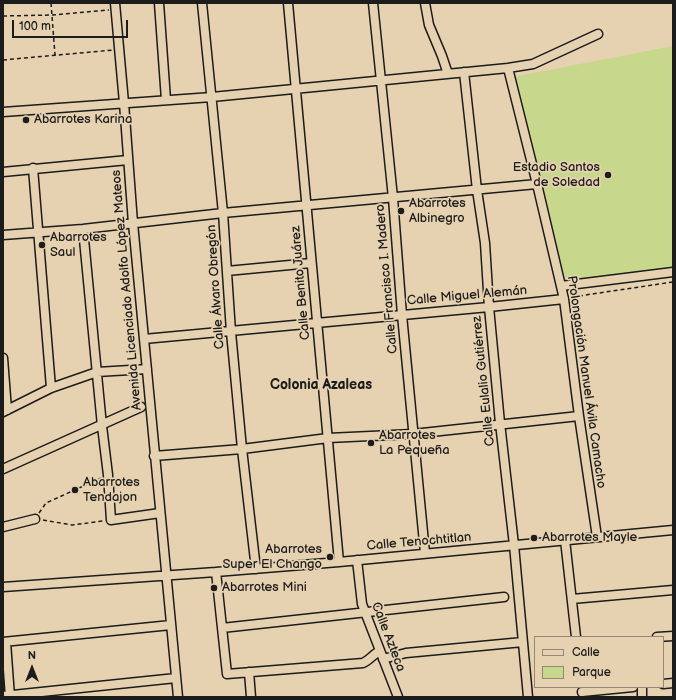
<!DOCTYPE html>
<html>
<head>
<meta charset="utf-8">
<style>
	body { margin:0 }
	#map { position:relative; width:676px; height:700px; overflow:hidden; background:#e6d2b0; font-family:"Balsamiq Sans",sans-serif }
	canvas { display:block }
	.frame { position:absolute; inset:0; border:4px solid #1c1c1c; pointer-events:none }
	.legend { position:absolute; left:534px; top:636px; width:130px; height:52px; box-sizing:border-box; background:#e6d2b0; border:1px solid #958975; margin:0; padding:5px 7px; list-style:none; font-size:12px; color:#1c1c1c }
	.legend li { display:flex; align-items:center; gap:8px; height:20px }
	.legend b { width:20px; border:1px solid #958975 }
	.north { position:absolute; left:12px; top:648px; width:40px; height:40px; -webkit-text-stroke:3px #e6d2b0; paint-order:stroke; rotate:0deg; font-size:11px; font-weight:700; line-height:16px; text-align:center; color:#1c1c1c }
	.north::after { content:''; display:block; margin:auto; width:14px; height:18px; background:#1c1c1c; clip-path:polygon(50% 0,100% 100%,50% 72%,0 100%) }
	.scale { position:absolute; left:12px; top:20px; width:116px; height:18px; box-sizing:border-box; border:2px solid #1c1c1c; border-top:0; padding-left:5px; font-size:12px; line-height:14px; white-space:nowrap; color:#1c1c1c; -webkit-text-stroke:3px #e6d2b0; paint-order:stroke }
</style>
</head>
<body>
<div id="map">
<canvas width="676" height="700"></canvas>
<div class="frame"></div>
<ul class="legend">
<li><b style="height:5px;background:#e6d2b0"></b>Calle</li>
<li><b style="height:11px;background:#c7d78b"></b>Parque</li>
</ul>
<div class="north">N</div>
<div class="scale">100 m</div>
</div>
<script>
const g = document.querySelector('canvas').getContext('2d');
g.lineJoin = 'round';
function paint(path, color) {
  g.fillStyle = color;
  g.fill(path, 'evenodd');
}
function trace(path, color, width, dash) {
  g.strokeStyle = color;
  g.lineWidth = width;
  g.lineCap = dash ? 'butt' : 'round';
  g.setLineDash(dash || []);
  g.stroke(path);
}
function write(font, color, halo, rows, align = 'center') {
  g.font = font + ' "Balsamiq Sans",sans-serif';
  g.lineWidth = 3.5;
  g.setLineDash([]);
  g.textBaseline = 'middle';
  g.strokeStyle = halo;
  g.fillStyle = color;
  for (const [text, x, y, turn = 0] of rows) {
    g.save();
    g.translate(x, y);
    g.rotate((+turn || 0) * Math.PI / 180);
    g.textAlign = isNaN(turn) ? turn : align;
    if (halo) g.strokeText(text, 0, 0);
    g.fillText(text, 0, 0);
    g.restore();
  }
}
paint(new Path2D(`
	M 673,46 L 673,267 L 566,281 L 513,77 Z`), '#c7d78b');
const minor = new Path2D(`
	M 115,3 L 124,103 L 133,223 L 178,697
	M 159,3 L 166,100
	M 202,3 L 223,213 L 231,332 L 242,449 L 256,569
	M 288,3 L 339,562
	M 373,3 L 393,198 L 402,315 L 425,553
	M 425,3 L 429,25 L 442,56 L 448,74
	M 508,68 L 537,184 L 564,299 L 579,416 L 597,537
	M 464,72 L 477,190 L 485,243 L 489,307 L 500,423 L 514,545 L 528,697
	M 3,112 L 212,97 L 508,68 L 533,64 L 598,34
	M 33,168 L 51,388
	M 3,172 L 128,160
	M 83,229 L 102,426 L 108,475 L 111,520 L 160,513
	M 3,235 L 83,229 L 223,213 L 537,184
	M 227,271 L 311,263
	M 561,286 L 673,272
	M 144,339 L 489,307 L 564,299
	M 3,358 L 7,410
	M 3,412 L 51,388 L 97,372 L 147,369
	M 154,456 L 242,449 L 328,438 L 413,434 L 579,416
	M 3,469 L 141,407
	M 3,527 L 35,519
	M 565,540 L 576,637
	M 357,560 L 362,604 L 398,697
	M 216,572 L 227,674 L 363,663 C 370,660 373,654 380,651
	M 3,587 L 216,572 L 339,562 L 673,530
	M 572,599 L 673,590
	M 222,628 L 504,597
	M 657,637 L 673,636
	M 3,642 L 171,625
	M 6,642 L 10,697
	M 383,659 L 406,653 L 523,642
	M 249,672 L 251,697
	M 663,684 L 673,683
	M 642,687 L 642,697
	M 582,692 L 633,687
	M 3,696 L 176,678`);
trace(minor, '#1c1c1c', 11);
trace(new Path2D(`
	M 51,3 L 55,55
	M 3,16 L 52,15 L 109,10
	M 3,60 L 113,50
	M 572,297 L 673,282
	M 39,513 L 46,503 L 101,478
	M 43,520 L 72,525 L 103,521`), '#1c1c1c', 1.5, [4, 3]);
trace(minor, '#e6d2b0', 8);
for (const [x, y, r, color] of [
	[26,120,4,"#1c1c1c"],
	[608,175,4,"#1c1c1c"],
	[401,211,4,"#1c1c1c"],
	[42,245,4,"#1c1c1c"],
	[371,443,4,"#1c1c1c"],
	[75,490,4,"#1c1c1c"],
	[534,538,4,"#1c1c1c"],
	[330,557,4,"#1c1c1c"],
	[214,588,4,"#1c1c1c"]
]) {
  const dot = new Path2D();
  dot.arc(x, y, r, 0, 2 * Math.PI);
  g.fillStyle = color;
  g.fill(dot);
  trace(dot, '#e6d2b0', 1.5);
}
write('13px', '#1c1c1c', '#e6d2b0', [
	["Abarrotes Karina",34,120],
	["Estadio Santos",600,168,"right"],
	["de Soledad",600,183,"right"],
	["Abarrotes",409,204],
	["Albinegro",409,219],
	["Abarrotes",50,238],
	["Saul",50,253],
	["Abarrotes",379,436],
	["La Pequeña",379,451],
	["Abarrotes",83,483],
	["Tendajon",83,498],
	["Abarrotes Mayle",542,538],
	["Abarrotes",322,550,"right"],
	["Super El Chango",322,565,"right"],
	["Abarrotes Mini",222,588]
], 'left');
write('13px', '#1c1c1c', '#e6d2b0', [
	["Calle Francisco I. Madero",387,279,-95],
	["Calle Benito Juárez",301,283,-95],
	["Calle Álvaro Obregón",216,287,-94],
	["Avenida Licenciado Adolfo López Mateos",127,290,-95],
	["Calle Miguel Alemán",467,296,-5],
	["Calle Eulalio Gutiérrez",484,381,-96],
	["Prolongación Manuel Ávila Camacho",586,382,82],
	["Calle Tenochtitlan",419,542,-5],
	["Calle Azteca",388,637,69]
]);
write('bold 14px', '#1c1c1c', '#e6d2b0', [
	["Colonia Azaleas",321,385]
]);
</script>
</body>
</html>
